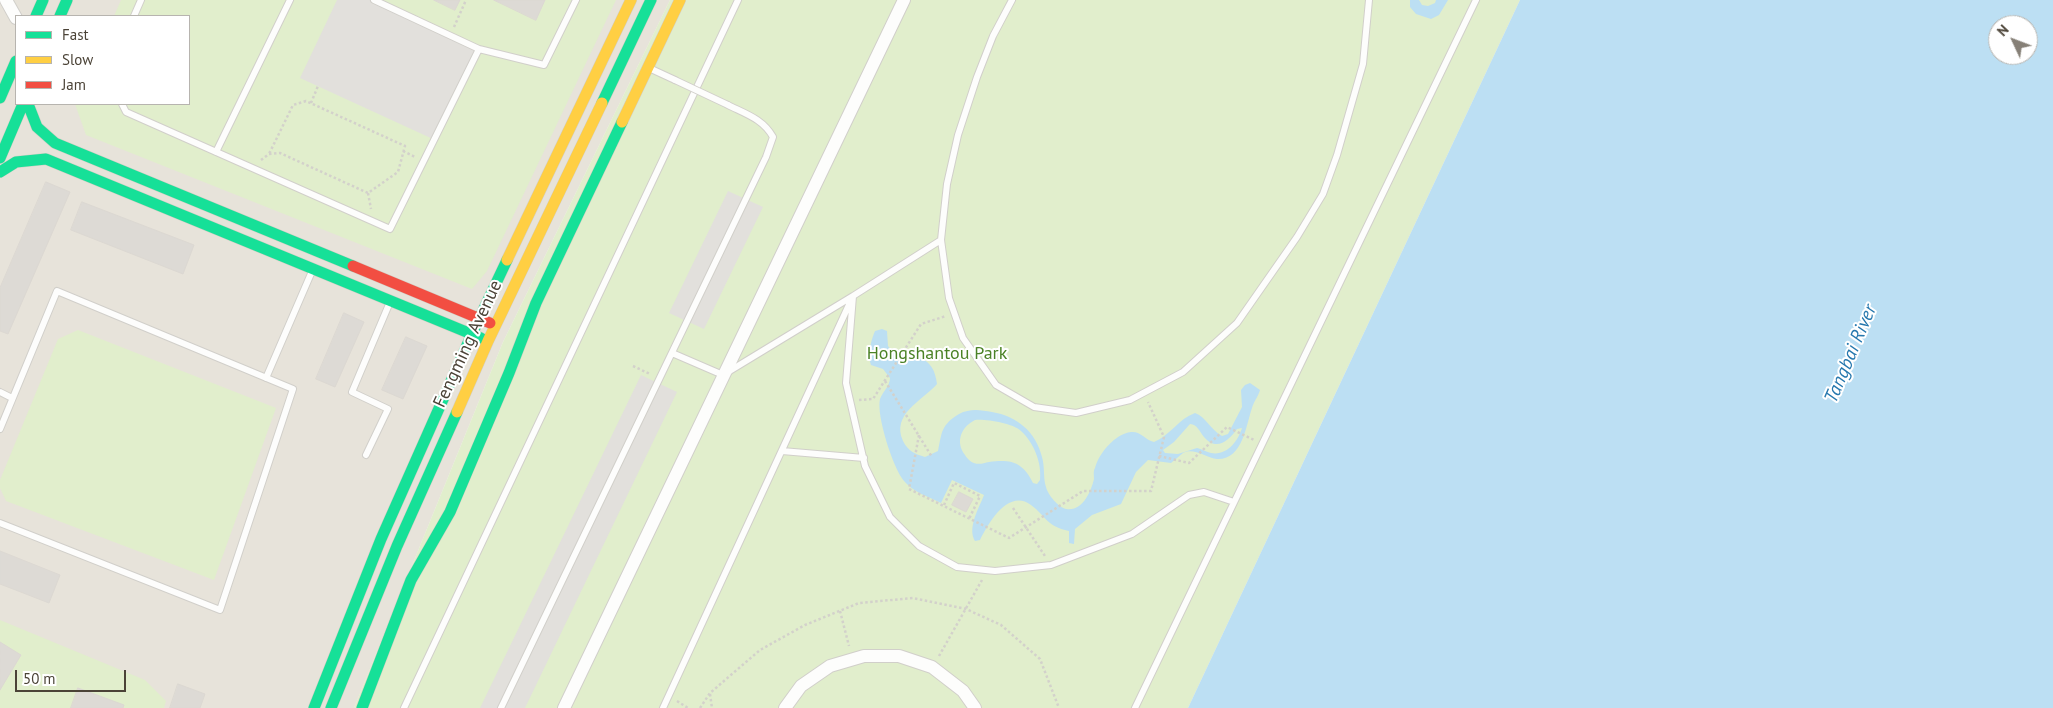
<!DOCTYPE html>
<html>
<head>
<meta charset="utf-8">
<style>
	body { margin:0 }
	#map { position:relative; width:2053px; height:708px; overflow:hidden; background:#f3f1ed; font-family:"PT Sans",sans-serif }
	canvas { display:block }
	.legend { position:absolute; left:15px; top:15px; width:175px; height:90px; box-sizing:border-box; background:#fff; border:1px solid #b7b4af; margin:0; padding:6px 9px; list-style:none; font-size:15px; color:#4b4337 }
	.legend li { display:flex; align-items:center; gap:10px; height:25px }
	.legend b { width:25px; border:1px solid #b7b4af }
	.north { position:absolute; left:1988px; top:15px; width:50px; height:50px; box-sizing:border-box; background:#fff; border:1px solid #b7b4af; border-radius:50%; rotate:313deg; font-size:14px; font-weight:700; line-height:20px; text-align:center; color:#4b4337 }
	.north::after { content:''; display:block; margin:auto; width:18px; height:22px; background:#868077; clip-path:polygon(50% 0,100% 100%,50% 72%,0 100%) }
	.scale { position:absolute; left:15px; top:670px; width:111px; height:22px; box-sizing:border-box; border:2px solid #4b4337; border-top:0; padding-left:6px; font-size:15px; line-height:18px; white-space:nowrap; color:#4b4337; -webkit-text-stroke:4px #fff; paint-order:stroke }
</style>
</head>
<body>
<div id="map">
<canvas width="2053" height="708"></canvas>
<ul class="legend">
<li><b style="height:6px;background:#16e098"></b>Fast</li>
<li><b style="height:6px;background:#ffcf43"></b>Slow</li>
<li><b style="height:6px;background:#f24e42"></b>Jam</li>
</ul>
<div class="north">N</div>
<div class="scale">50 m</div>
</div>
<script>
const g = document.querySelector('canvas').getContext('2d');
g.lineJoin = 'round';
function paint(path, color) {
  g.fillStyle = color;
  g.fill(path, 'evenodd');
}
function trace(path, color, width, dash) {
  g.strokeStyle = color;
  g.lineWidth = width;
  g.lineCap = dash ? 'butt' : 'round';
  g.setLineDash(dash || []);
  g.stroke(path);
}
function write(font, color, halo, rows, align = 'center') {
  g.font = font + ' "PT Sans",sans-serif';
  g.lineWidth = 4;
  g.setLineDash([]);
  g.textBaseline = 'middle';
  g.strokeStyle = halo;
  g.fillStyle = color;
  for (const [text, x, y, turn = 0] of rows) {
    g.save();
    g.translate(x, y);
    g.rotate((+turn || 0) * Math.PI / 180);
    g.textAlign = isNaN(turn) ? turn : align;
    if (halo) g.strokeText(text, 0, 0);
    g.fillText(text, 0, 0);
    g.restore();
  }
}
paint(new Path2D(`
	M 0,0 L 670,0 L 503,342 L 354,708 L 0,708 ZM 16,16 L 189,16 L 189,104 L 16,104 Z`), '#e7e3da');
paint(new Path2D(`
	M 121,0 L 616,0 L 487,271 L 472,289 L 86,135 L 75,104 L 189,104 L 189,16 L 114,16 Z
	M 670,0 L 1520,0 L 1188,708 L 354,708 L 503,342 Z
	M 78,330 L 276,408 L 214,580 L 6,501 L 0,488 L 0,480 L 58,339 Z
	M 0,620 L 145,680 L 166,701 L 164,708 L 0,708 Z`), '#e1eecc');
paint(new Path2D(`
	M 337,0 L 374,0 L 479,49 L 435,140 L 300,78 Z
	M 728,191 L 763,207 L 704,329 L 669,313 Z
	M 641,375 L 677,392 L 525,708 L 480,708 Z`), '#e2e0dc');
paint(new Path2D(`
	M 1410,0 L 1419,0 L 1422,5 L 1428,6 L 1435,3 L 1436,0 L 1448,0 L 1439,15 L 1431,19 L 1416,14 L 1410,7 Z
	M 1520,0 L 2053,0 L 2053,708 L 1188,708 ZM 1998,25 L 2028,25 L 2028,55 L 1998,55 Z
	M 882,329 L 887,331 L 888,346 L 891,350 C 914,356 934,355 937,384 C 922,401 891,414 903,441 C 908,451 915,454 925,457 L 938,451 C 942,432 941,425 959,414 C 970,408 981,410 992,412 C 1017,416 1036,432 1042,457 C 1045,467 1043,478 1046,487 C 1048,495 1058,507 1066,509 C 1082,512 1091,492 1094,479 C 1094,475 1093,471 1095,468 C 1099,453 1115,434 1131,432 C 1141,431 1145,440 1154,442 C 1171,435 1178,419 1195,413 C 1206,417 1210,429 1222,436 L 1228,434 L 1242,407 L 1241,390 L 1245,385 L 1250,383 L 1260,390 C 1258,397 1254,401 1252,408 C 1246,425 1243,460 1217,459 C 1207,458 1193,447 1183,453 C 1179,456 1175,460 1171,463 L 1148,460 L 1136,472 L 1121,504 L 1092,515 L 1075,529 L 1074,544 L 1069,543 L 1069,531 C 1046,526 1047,517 1031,505 C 1008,488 988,524 980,540 L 975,541 C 967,528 979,508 984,495 L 952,480 L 941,503 C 929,497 913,492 904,481 C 893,468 876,415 880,399 C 883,391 890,386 890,378 L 883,369 L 871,365 C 867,356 871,340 875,331 ZM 975,420 C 987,419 1012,423 1021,431 C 1034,443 1042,463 1040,480 L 1037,484 L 1033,483 C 1023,462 1011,459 989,462 C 984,463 979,465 974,463 C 970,462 967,458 965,455 C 955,442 961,427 975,420 ZM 1190,424 C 1198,425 1199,431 1204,437 C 1217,452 1229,440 1237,429 L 1242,428 C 1238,441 1227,456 1211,453 C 1207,452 1201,449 1197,448 L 1178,454 L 1165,453 L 1163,450 L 1174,442 Z`), '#bcdff3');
const building = new Path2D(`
	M 434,0 L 460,0 L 455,10 Z
	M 494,0 L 545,0 L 536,20 Z
	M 46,182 L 70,192 L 8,334 L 0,331 L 0,288 Z
	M 82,202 L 194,245 L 183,274 L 71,230 Z
	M 344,313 L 364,322 L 335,387 L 316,379 Z
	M 406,337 L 427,346 L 403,399 L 382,390 Z
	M 959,492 L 973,499 L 966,512 L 952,505 Z
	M 0,551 L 60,575 L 49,603 L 0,584 Z
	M 0,642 L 21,655 L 0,690 Z
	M 178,684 L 205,694 L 200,708 L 170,708 Z
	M 78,688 L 124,705 L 123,708 L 71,708 Z`);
paint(building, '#dddad5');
trace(building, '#dcd8d2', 1);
const lane = new Path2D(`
	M 374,0 L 479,49 L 544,65 L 576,0
	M 1012,0 L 993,36 L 977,77 L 958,135 L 947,184 L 941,240 L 949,298 L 963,338 L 996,385 L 1034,407 L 1076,413 L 1130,400 L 1183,372 L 1237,323 L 1297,237 L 1323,194 L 1337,155 L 1363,64 L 1369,0
	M 134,16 L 141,0
	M 649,68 L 675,80
	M 122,104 L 126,112 L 390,229 L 479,49
	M 216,152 L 290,0
	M 941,240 L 853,296 L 846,383 L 865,466 L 890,517 L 919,546 L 957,567 L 995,571 L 1051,565 L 1132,534 L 1189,495 L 1204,492 L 1234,502
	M 266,378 L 313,269
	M 0,392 L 12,398
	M 0,429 L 57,291 L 293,389 L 220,610 L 0,523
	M 782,451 L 864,458
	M 366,455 L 388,409 L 352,392 L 390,302
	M 404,708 L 738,0
	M 501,708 L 766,157 L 773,137 C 763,119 746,114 728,105
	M 663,708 L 853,296 L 723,375 L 672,353
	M 1135,708 L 1476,0`);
const street = new Path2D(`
	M 6,0 L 16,18
	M 564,708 L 904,0
	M 785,708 L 801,686 L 830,666 L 864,656 L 899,656 L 932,667 L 963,691 L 975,708`);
const fast = new Path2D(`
	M 36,16 L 43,0
	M 60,16 L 67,0
	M 0,98 L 16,61
	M 602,103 L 651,0
	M 28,104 L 37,127 L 55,143 L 353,266
	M 0,158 L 23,104
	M 0,172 L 16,162 L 46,159 L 481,338
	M 314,708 L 381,539 L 472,334 L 507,260
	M 331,708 L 397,546 L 457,412
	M 362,708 L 411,580 L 450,512 L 509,373 L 536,303 L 622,122`);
const slow = new Path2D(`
	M 622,122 L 680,0
	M 507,260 L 631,0
	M 457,412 L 488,341 L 602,103`);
const jam = new Path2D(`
	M 353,266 L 490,323`);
trace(lane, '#d1cfca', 8);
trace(street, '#d1cfca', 14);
trace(fast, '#d3cec4', 12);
trace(slow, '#d3cec4', 12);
trace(jam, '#d3cec4', 12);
trace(new Path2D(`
	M 454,27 L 466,0
	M 311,103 L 318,86
	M 403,151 L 415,157
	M 261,160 L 269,154 L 280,153 L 368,193 L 398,172 L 405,146 L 306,101 L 293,105 L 269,154
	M 368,193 L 371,209
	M 633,366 L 650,374
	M 885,381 L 932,457
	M 859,400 L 873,399 L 921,324 L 946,316
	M 919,435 L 909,489 L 1009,538 L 1083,491 L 1151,491 L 1164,437 L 1148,402
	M 1159,456 L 1189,463 L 1227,427 L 1254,440
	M 944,505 L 954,483 L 980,496 L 969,519
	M 1013,508 L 1045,556
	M 840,611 L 849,646
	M 939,656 L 982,580
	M 710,694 L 712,708
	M 677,701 L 688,708
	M 700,708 L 710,693 L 760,650 L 805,625 L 859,603 L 913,598 L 966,609 L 1001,625 L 1040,659 L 1059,708`), '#d3d1cb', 2.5, [2.5, 2.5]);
trace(lane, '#fdfdfc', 6);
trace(street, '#fdfdfc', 12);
trace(fast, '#16e098', 11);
trace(slow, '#ffcf43', 11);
trace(jam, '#f24e42', 11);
const laneBridge = new Path2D(`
	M 675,80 L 728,105`);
trace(laneBridge, '#d1cfca', 8, []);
trace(laneBridge, '#fdfdfc', 6);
write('18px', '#4b4337', '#fff', [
	["Fengming Avenue",468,344,-65]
]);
write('18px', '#4b8226', '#fff', [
	["Hongshantou Park",937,354]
]);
write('italic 19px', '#2678ae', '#fff', [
	["Tangbai River",1851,354,-67]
]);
</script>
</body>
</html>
